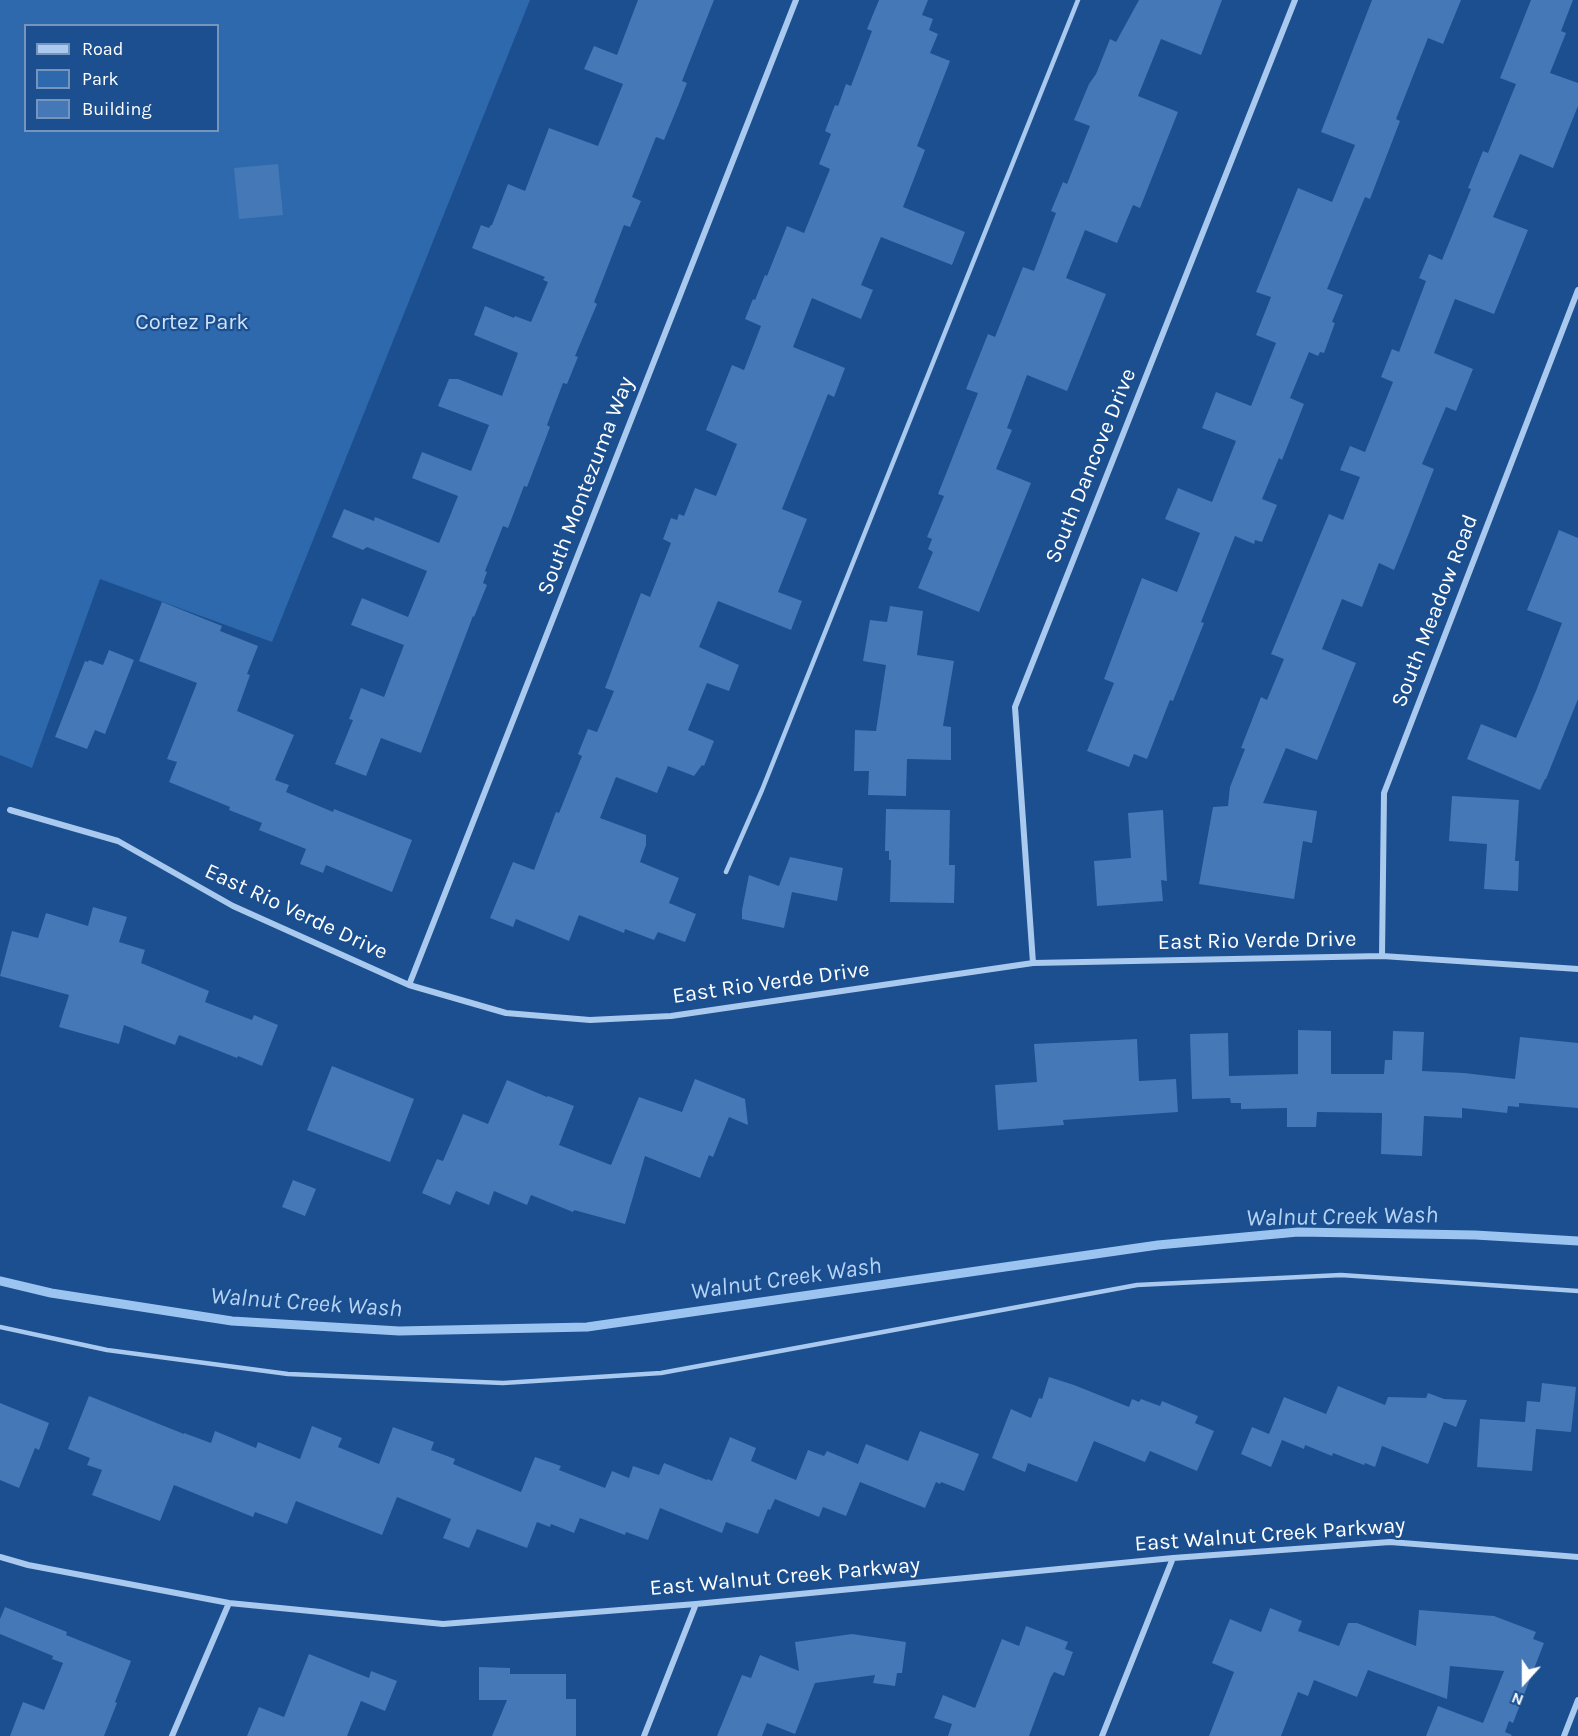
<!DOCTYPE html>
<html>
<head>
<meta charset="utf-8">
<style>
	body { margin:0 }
	#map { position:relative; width:1578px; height:1736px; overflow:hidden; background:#1b4f8f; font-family:Karla,sans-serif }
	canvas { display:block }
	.legend { position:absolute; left:24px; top:24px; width:195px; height:108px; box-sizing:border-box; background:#1b4f8f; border:2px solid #7695bc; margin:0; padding:8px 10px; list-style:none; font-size:18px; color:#fff }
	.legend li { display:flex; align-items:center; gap:12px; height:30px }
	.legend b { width:30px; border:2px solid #7695bc }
	.north { position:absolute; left:1494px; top:1652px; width:60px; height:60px; -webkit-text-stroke:4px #1b4f8f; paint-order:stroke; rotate:201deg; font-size:16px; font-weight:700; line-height:24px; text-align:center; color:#fff }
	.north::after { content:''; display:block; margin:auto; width:21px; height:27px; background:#fff; clip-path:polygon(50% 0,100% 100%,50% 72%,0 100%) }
</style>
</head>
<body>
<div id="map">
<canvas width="1578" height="1736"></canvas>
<ul class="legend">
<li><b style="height:8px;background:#a9c9ee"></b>Road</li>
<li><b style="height:16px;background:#2e69ad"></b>Park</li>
<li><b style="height:16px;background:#4478b7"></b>Building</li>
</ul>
<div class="north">N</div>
</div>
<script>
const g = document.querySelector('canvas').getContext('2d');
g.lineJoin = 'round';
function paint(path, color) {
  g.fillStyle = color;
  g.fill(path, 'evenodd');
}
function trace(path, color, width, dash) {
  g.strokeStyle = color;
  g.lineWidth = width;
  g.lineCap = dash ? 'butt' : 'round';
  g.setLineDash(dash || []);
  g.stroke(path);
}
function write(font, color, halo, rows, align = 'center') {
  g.font = font + ' Karla,sans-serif';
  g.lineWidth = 4.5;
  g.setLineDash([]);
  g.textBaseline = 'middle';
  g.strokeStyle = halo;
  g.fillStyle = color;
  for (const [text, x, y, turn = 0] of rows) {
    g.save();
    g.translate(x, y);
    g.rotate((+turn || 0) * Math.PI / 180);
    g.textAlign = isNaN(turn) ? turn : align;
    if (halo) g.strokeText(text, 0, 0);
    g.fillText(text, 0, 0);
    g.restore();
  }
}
paint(new Path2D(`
	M 0,0 L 530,0 L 272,642 L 100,579 L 32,768 L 0,755 ZM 26,26 L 218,26 L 218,130 L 26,130 Z`), '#2e69ad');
trace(new Path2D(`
	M 0,1281 L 51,1293 L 232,1321 L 399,1331 L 587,1327 L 1158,1245 L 1298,1232 L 1475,1235 L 1578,1241`), '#9cc4f0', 9);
paint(new Path2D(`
	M 638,0 L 714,0 L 682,81 L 687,83 L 678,106 L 664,140 L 656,137 L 632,197 L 641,201 L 630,227 L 624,225 L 603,279 L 594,302 L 597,304 L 575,356 L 578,357 L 567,384 L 563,383 L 547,425 L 550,427 L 527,487 L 524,486 L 508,528 L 503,526 L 485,571 L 487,572 L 483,583 L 487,585 L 474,617 L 473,616 L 421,753 L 381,738 L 366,776 L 335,764 L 353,720 L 349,719 L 361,688 L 384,697 L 404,645 L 351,625 L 362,598 L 408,617 L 427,571 L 367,547 L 363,550 L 332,537 L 344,509 L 374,521 L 375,517 L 439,543 L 458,496 L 412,478 L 422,452 L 471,471 L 489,425 L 438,406 L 449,379 L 458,379 L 502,396 L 518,353 L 474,335 L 485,306 L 514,318 L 515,316 L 531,322 L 548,282 L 543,280 L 545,277 L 472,248 L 481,225 L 489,228 L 491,225 L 492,225 L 508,184 L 525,191 L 549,128 L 598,146 L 623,84 L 584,69 L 594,46 L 617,55 Z
	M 879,0 L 928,0 L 922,15 L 933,19 L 929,30 L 938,34 L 930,53 L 950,61 L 917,146 L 925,150 L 903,207 L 965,232 L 952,265 L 881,237 L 861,285 L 873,290 L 861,319 L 812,298 L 793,347 L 845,368 L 834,397 L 828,394 L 782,509 L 807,519 L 778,592 L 802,601 L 791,630 L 718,601 L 699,647 L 739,665 L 729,691 L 707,683 L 688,730 L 714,741 L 704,766 L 702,765 L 694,776 L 668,766 L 657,793 L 616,777 L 600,818 L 646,835 L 646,845 L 640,862 L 679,878 L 669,903 L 696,914 L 685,942 L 658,932 L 654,940 L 625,929 L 624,933 L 579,915 L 569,941 L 516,919 L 513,927 L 490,918 L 513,862 L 534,870 L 556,812 L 559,813 L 582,756 L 578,754 L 588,729 L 597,732 L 614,691 L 605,688 L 633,614 L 641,593 L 650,597 L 671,543 L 663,539 L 671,518 L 677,520 L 679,514 L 684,516 L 695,488 L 716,496 L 737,444 L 706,430 L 732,365 L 744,370 L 761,326 L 745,319 L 753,299 L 755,300 L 765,275 L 767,276 L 787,226 L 804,233 L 830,169 L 819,164 L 831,134 L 825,131 L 835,105 L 838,106 L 846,84 L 851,86 L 872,31 L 867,29 Z
	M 1139,0 L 1222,0 L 1201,55 L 1161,39 L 1138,96 L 1178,112 L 1140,208 L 1133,205 L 1117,243 L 1085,230 L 1066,278 L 1106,294 L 1067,391 L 1027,375 L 1007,428 L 1012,430 L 996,469 L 1031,483 L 979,612 L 918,588 L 933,552 L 928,549 L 932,539 L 927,537 L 944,496 L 938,494 L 978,393 L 966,389 L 988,334 L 995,337 L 1023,267 L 1034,271 L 1056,213 L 1051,211 L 1063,182 L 1067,184 L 1090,126 L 1074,120 L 1089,84 L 1096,74 L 1110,39 L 1116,42 Z
	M 1372,0 L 1461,0 L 1443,44 L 1428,38 L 1396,119 L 1400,121 L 1370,199 L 1365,197 L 1327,289 L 1343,295 L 1332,322 L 1335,323 L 1324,353 L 1320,352 L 1318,356 L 1309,352 L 1290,398 L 1304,404 L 1282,460 L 1279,458 L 1262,499 L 1277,505 L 1262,542 L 1255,540 L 1254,544 L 1235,536 L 1201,622 L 1204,623 L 1173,701 L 1170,700 L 1147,759 L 1134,754 L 1129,767 L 1087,751 L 1114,683 L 1104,679 L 1142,578 L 1177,592 L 1200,533 L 1165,519 L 1178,488 L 1212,502 L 1236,441 L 1202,428 L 1216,392 L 1251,406 L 1276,343 L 1256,335 L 1271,297 L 1256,292 L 1298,188 L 1332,202 L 1355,145 L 1321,132 Z
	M 1531,0 L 1573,0 L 1561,31 L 1566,33 L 1550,73 L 1578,83 L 1578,106 L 1553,168 L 1520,154 L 1493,217 L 1528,230 L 1494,314 L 1455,299 L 1434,353 L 1473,369 L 1456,411 L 1446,407 L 1422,464 L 1434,469 L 1407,538 L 1394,570 L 1379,563 L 1362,607 L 1342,599 L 1322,649 L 1356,663 L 1317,760 L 1286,748 L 1263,803 L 1317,811 L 1312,843 L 1303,841 L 1294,899 L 1199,884 L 1213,807 L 1228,806 L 1230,787 L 1245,749 L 1241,748 L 1261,697 L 1267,700 L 1284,659 L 1271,654 L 1329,514 L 1343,520 L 1360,477 L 1340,470 L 1350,446 L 1365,452 L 1393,382 L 1381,377 L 1392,349 L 1399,352 L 1426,281 L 1419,278 L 1429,254 L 1442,260 L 1471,189 L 1468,188 L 1483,151 L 1488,153 L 1516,84 L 1500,78 Z
	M 278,164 L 283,215 L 239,219 L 234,168 Z
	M 1559,530 L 1578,538 L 1578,699 L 1546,779 L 1545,779 L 1540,790 L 1467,759 L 1481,724 L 1516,738 L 1536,691 L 1562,623 L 1527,610 Z
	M 162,602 L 222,626 L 220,631 L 258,646 L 247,674 L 250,675 L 237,711 L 294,735 L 275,780 L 289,785 L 286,792 L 333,812 L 334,809 L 412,840 L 392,892 L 326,865 L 323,873 L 300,864 L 306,849 L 259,830 L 262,823 L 229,810 L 230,807 L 169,782 L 177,762 L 167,759 L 197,683 L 139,661 Z
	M 890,606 L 923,611 L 917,655 L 954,661 L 943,726 L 951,727 L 951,760 L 907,759 L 906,796 L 868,795 L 869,771 L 854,771 L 855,730 L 876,731 L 886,665 L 863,661 L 870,620 L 887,622 Z
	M 109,650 L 134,660 L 105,734 L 95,730 L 87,749 L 55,737 L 85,661 L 88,662 L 89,660 L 103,665 Z
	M 1452,796 L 1519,800 L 1515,861 L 1519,861 L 1518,891 L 1484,889 L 1487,844 L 1449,841 Z
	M 886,809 L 950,810 L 949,865 L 955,865 L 954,903 L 890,902 L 891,860 L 889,860 L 889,851 L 885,851 Z
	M 1163,810 L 1167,881 L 1161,880 L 1163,901 L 1097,906 L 1094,861 L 1131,858 L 1128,813 Z
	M 790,857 L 843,868 L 837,901 L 792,892 L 784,928 L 742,919 L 742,910 L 749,875 L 779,886 Z
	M 93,907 L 127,917 L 119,942 L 145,950 L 141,963 L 209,991 L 205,1002 L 252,1020 L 254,1015 L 278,1025 L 262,1066 L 238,1056 L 237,1058 L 179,1035 L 175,1045 L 124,1025 L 119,1044 L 59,1027 L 69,995 L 0,976 L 12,931 L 38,938 L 46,913 L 88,926 Z
	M 1298,1030 L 1331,1031 L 1331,1074 L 1384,1074 L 1385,1060 L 1392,1060 L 1393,1031 L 1424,1032 L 1422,1071 L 1464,1073 L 1515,1079 L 1520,1037 L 1578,1043 L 1578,1108 L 1519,1103 L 1519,1107 L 1508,1106 L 1507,1113 L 1462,1108 L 1462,1118 L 1424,1116 L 1422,1156 L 1381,1154 L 1382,1113 L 1317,1112 L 1316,1127 L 1287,1127 L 1287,1108 L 1241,1109 L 1241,1103 L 1231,1103 L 1230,1098 L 1192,1099 L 1190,1034 L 1228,1033 L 1229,1076 L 1298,1074 Z
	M 1137,1039 L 1139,1081 L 1176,1079 L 1178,1112 L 1063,1120 L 1064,1125 L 998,1130 L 995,1085 L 1037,1082 L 1034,1044 Z
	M 332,1066 L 414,1099 L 390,1162 L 307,1130 Z
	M 695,1079 L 745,1099 L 748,1125 L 729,1117 L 713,1157 L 709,1155 L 700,1178 L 645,1156 L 625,1224 L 574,1210 L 573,1212 L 531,1195 L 527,1205 L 494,1191 L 489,1205 L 456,1191 L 450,1205 L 422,1193 L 437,1159 L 443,1161 L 463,1114 L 488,1124 L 507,1080 L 547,1097 L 548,1096 L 574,1106 L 559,1145 L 611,1165 L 639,1097 L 682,1112 Z
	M 293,1180 L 316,1189 L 305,1216 L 282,1207 Z
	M 1049,1377 L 1074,1385 L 1129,1407 L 1132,1399 L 1139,1402 L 1141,1399 L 1160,1406 L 1162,1401 L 1198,1416 L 1195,1423 L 1214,1431 L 1197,1471 L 1150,1451 L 1145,1462 L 1094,1441 L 1077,1482 L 1028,1463 L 1025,1472 L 992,1458 L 1011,1409 L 1031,1418 L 1039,1398 L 1042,1399 Z
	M 1542,1383 L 1576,1387 L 1571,1432 L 1536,1429 L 1532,1471 L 1477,1467 L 1480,1419 L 1525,1422 L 1527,1401 L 1540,1402 Z
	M 1338,1386 L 1385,1405 L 1388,1397 L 1426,1398 L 1428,1393 L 1444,1399 L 1467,1400 L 1456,1427 L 1444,1422 L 1428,1464 L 1382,1446 L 1375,1467 L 1365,1463 L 1364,1465 L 1333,1453 L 1332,1456 L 1305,1445 L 1304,1449 L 1282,1440 L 1271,1467 L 1241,1454 L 1252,1427 L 1269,1434 L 1284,1397 L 1326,1414 Z
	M 89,1396 L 184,1434 L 184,1433 L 211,1443 L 215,1431 L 256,1448 L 258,1442 L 300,1459 L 312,1426 L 342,1438 L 338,1447 L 379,1464 L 393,1427 L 434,1442 L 431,1450 L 455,1459 L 453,1464 L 521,1492 L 535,1457 L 561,1466 L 559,1470 L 605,1488 L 612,1471 L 629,1478 L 633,1466 L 659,1475 L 664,1463 L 707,1480 L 708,1479 L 712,1481 L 730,1437 L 756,1448 L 751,1461 L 796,1480 L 808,1450 L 824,1456 L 827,1451 L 858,1464 L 866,1444 L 908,1461 L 920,1431 L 979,1454 L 964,1491 L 941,1482 L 940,1484 L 936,1482 L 925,1508 L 860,1482 L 846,1516 L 823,1507 L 819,1517 L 775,1499 L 770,1510 L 768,1509 L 758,1534 L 726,1522 L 722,1533 L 660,1508 L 648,1540 L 626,1532 L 625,1535 L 580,1518 L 574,1533 L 551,1524 L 550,1527 L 537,1522 L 527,1548 L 477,1529 L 469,1548 L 443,1538 L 451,1519 L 397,1497 L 382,1535 L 296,1501 L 287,1524 L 255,1512 L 253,1517 L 174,1485 L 160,1521 L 92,1495 L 102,1470 L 87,1465 L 90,1458 L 68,1449 Z
	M 0,1403 L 49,1423 L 39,1450 L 35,1448 L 19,1488 L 0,1480 Z
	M 5,1607 L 67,1632 L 66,1635 L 131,1661 L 115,1702 L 117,1703 L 104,1736 L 10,1736 L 23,1702 L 44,1710 L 63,1663 L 52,1659 L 53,1656 L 0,1634 L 0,1619 Z
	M 1270,1608 L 1302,1621 L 1298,1631 L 1339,1646 L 1348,1623 L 1357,1623 L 1416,1646 L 1419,1610 L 1494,1616 L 1536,1632 L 1533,1639 L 1544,1643 L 1513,1723 L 1509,1721 L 1505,1732 L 1512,1735 L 1511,1736 L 1426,1736 L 1438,1706 L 1483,1723 L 1504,1671 L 1450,1666 L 1447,1699 L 1368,1670 L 1357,1697 L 1314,1680 L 1308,1696 L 1298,1692 L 1281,1736 L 1209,1736 L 1234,1672 L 1212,1663 L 1230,1619 L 1261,1632 Z
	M 1026,1626 L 1068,1642 L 1065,1649 L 1073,1652 L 1064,1676 L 1054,1672 L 1051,1677 L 1029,1736 L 948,1736 L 952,1724 L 934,1718 L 943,1695 L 975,1708 L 1002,1639 L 1019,1646 Z
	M 852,1634 L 906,1642 L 902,1673 L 897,1673 L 895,1686 L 873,1683 L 875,1675 L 815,1683 L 795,1734 L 767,1723 L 762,1736 L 717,1736 L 742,1675 L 751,1678 L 760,1655 L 799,1671 L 795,1642 Z
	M 309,1654 L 369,1678 L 371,1671 L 397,1681 L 385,1711 L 361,1701 L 347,1736 L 247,1736 L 259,1707 L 284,1717 Z
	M 479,1667 L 510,1668 L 510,1674 L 566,1674 L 566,1699 L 576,1699 L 576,1736 L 492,1736 L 507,1700 L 479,1700 Z`), '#4478b7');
trace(new Path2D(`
	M 726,872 L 762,790 L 1078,0
	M 0,1327 L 107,1350 L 288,1374 L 503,1383 L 661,1373 L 1137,1285 L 1341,1275 L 1578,1291`), '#a9c9ee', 4.5);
trace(new Path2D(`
	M 10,810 L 118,841 L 233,906 L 409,985 L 506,1013 L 590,1020 L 671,1016 L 1033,963 L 1382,956 L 1578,969
	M 1382,956 L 1384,793 L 1578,290
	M 1033,963 L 1015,707 L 1295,0
	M 409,985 L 796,0
	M 0,1557 L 28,1565 L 229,1603 L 443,1624 L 696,1604 L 1173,1558 L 1390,1542 L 1578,1557
	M 172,1736 L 229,1603
	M 644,1736 L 696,1604
	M 1102,1736 L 1173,1558
	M 1564,1736 L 1578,1700`), '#a9c9ee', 6);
write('22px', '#cfe3fa', '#1b4f8f', [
	["Cortez Park",192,323]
]);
write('22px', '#fff', '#1b4f8f', [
	["South Dancove Drive",1091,466,-68],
	["South Montezuma Way",586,486,-69],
	["South Meadow Road",1435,611,-69],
	["East Rio Verde Drive",296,912,25],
	["East Rio Verde Drive",1257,941,-1],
	["East Rio Verde Drive",771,983,-8],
	["East Walnut Creek Parkway",1270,1535,-4],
	["East Walnut Creek Parkway",785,1577,-5]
]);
write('italic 24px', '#b5d3f5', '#1b4f8f', [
	["Walnut Creek Wash",1342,1217,-1],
	["Walnut Creek Wash",786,1279,-8],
	["Walnut Creek Wash",306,1303,4]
]);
</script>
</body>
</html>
